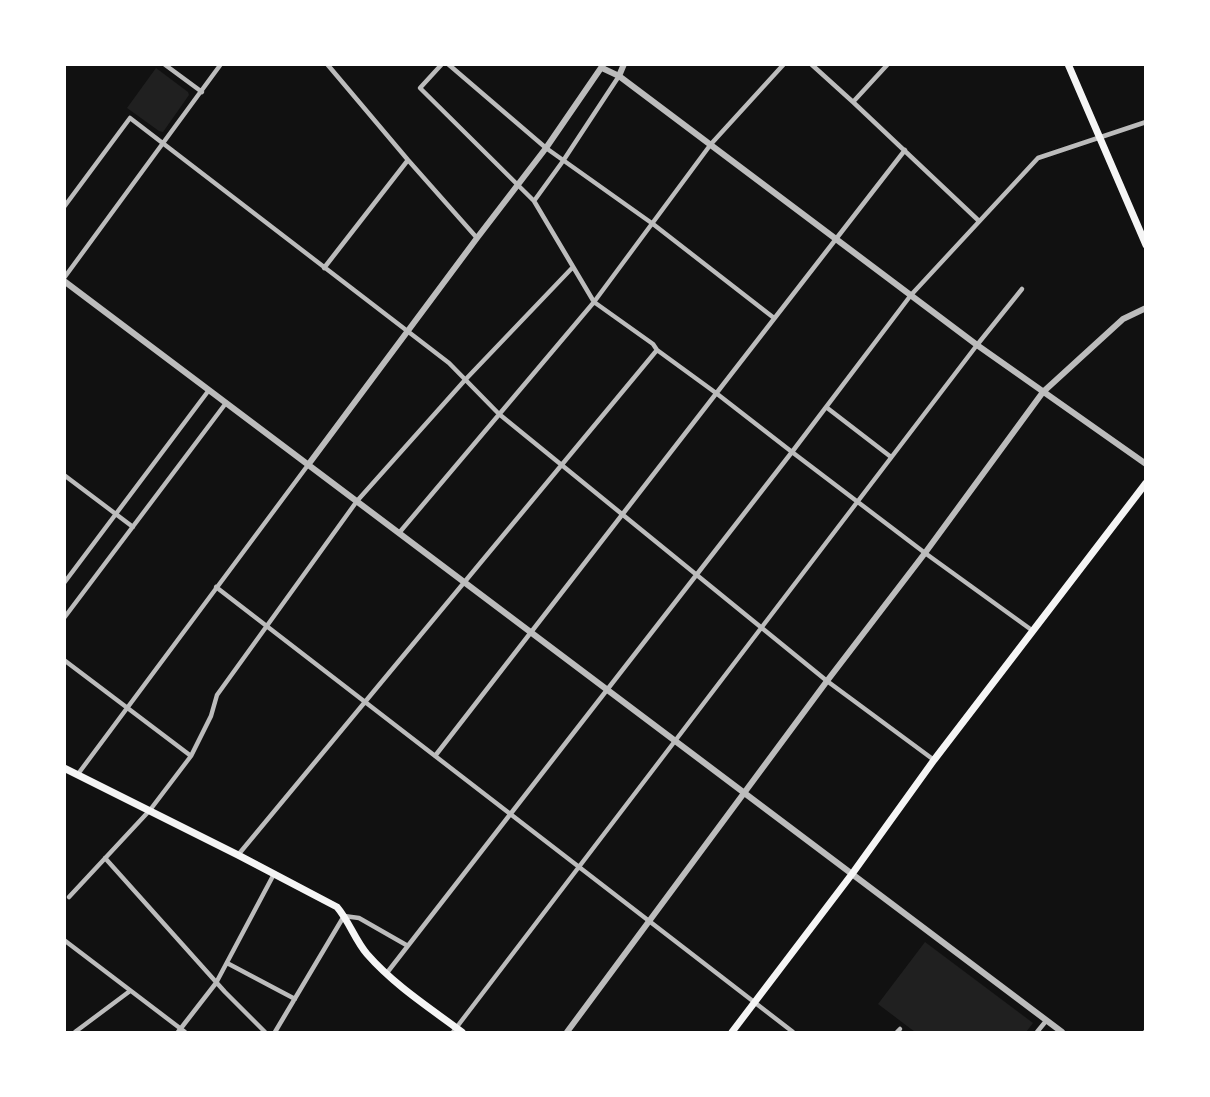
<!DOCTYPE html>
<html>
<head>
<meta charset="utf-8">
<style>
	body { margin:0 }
	#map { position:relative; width:1210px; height:1097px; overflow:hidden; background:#111; font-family:"Fira Sans",sans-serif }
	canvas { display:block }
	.frame { position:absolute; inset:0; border:66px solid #fff; pointer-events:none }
</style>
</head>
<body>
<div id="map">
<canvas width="1210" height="1097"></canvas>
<div class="frame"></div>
</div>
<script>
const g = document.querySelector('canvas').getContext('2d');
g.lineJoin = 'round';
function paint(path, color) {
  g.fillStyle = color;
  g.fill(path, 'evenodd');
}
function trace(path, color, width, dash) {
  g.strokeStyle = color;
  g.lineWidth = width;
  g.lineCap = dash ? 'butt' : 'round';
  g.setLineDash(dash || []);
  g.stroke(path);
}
paint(new Path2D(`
	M 156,68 L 188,92 L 189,95 L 163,132 L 159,131 L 127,108 Z
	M 925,942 L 1033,1023 L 1026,1032 L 915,1032 L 878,1004 Z`), '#202020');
trace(new Path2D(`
	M 164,64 L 202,92
	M 327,64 L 408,160 L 477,238
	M 442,64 L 420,88 L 534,201 L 594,302 L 653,344 L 657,350 L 716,393 L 792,452 L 925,553 L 1033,631
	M 448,64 L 546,148 L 653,224 L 774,318
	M 811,64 L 853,102 L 979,221
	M 853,102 L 888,64
	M 534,201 L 563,161 L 619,76
	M 64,207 L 130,118 L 449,363 L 499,414 L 827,681 L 934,760
	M 324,268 L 408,160
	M 64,278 L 221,64
	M 826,407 L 891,457
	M 64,475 L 133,527
	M 399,533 L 594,302 L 711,144 L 784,64
	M 64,583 L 209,390
	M 216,587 L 793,1032
	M 64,618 L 226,403
	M 64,660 L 191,756
	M 435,756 L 905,150
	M 78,774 L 308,465
	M 238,855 L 657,350
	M 105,858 L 225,992 L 265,1032
	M 69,897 L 150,810 L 191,756 L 211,716 L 217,695 L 357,501 L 465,380 L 573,267
	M 64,940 L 185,1032
	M 227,963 L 295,999
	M 386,974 L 792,452 L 911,295 L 1038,158 L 1146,122
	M 75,1032 L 130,991
	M 178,1032 L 216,983 L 274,874
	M 275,1032 L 344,916 L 359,918 L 408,946
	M 453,1032 L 977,345 L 1022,289
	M 897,1032 L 900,1029
	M 1037,1032 L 1046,1021
	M 1145,1032 L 1146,1032`), '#bcbcbc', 4.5);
trace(new Path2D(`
	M 602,68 L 619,76 L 977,345 L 1146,464
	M 619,76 L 624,64
	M 64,281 L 1062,1032
	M 308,465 L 477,238 L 546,148 L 603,65
	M 567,1032 L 827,681 L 925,553 L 1043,392 L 1123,319 L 1146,308`), '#bcbcbc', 6);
trace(new Path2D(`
	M 1068,64 L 1146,245
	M 64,768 L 238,855 L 337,907 C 349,921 355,940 367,954 C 394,985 430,1008 462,1032
	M 732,1032 L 852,874 L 934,760 L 1146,483`), '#f5f5f5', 7);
</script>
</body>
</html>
